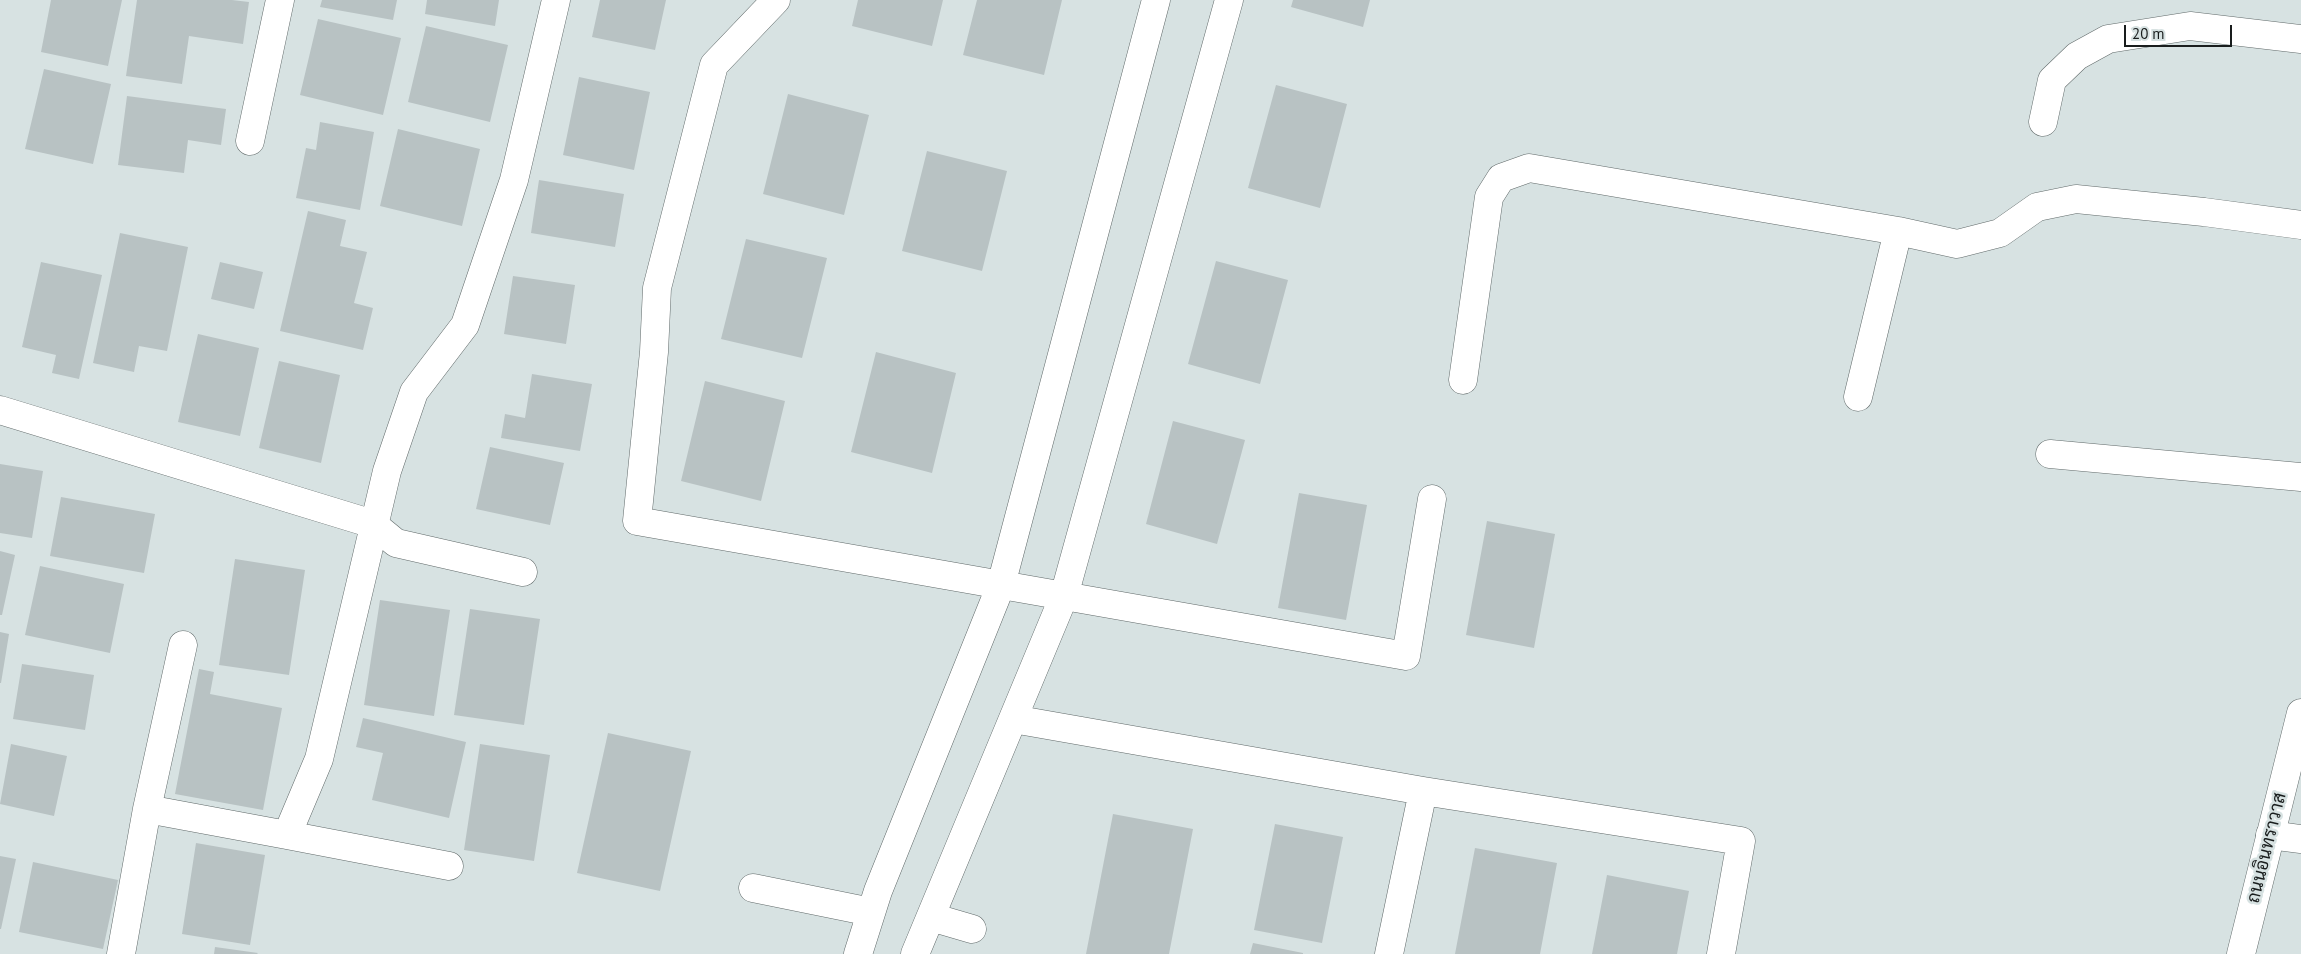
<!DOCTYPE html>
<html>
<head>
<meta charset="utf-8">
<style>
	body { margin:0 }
	#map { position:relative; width:2301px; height:954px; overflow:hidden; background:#d7e2e2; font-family:"PT Sans",sans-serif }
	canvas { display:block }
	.scale { position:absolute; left:2124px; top:25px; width:108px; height:22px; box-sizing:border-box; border:2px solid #191d1d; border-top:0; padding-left:6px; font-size:15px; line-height:18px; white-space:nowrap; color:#191d1d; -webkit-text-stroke:4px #d7e2e2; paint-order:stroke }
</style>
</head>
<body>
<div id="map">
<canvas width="2301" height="954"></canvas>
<div class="scale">20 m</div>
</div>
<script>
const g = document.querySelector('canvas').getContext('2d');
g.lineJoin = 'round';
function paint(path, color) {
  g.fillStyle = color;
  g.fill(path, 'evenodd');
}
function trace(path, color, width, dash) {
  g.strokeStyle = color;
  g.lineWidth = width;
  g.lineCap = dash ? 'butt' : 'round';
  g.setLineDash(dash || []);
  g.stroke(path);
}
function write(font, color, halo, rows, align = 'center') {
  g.font = font + ' "PT Sans",Sarabun,sans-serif';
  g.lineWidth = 5;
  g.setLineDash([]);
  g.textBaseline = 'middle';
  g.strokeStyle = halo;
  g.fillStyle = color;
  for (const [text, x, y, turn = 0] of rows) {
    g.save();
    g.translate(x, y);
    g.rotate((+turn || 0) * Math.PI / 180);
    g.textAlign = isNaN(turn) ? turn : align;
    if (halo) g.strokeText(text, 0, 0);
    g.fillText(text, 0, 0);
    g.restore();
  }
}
paint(new Path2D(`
	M 51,0 L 122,0 L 108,66 L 41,52 Z
	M 137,0 L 232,0 L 249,2 L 243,44 L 189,36 L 182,84 L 126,76 Z
	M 322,0 L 397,0 L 393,20 L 320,7 Z
	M 427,0 L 499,0 L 495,26 L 425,14 Z
	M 600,0 L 666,0 L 655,50 L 592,37 Z
	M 858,0 L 943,0 L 932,46 L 852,26 Z
	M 977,0 L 1062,0 L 1044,75 L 963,55 Z
	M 1293,0 L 1370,0 L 1363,27 L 1291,7 Z
	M 318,19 L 401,38 L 383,115 L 300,95 Z
	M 426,26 L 508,45 L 490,122 L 408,102 Z
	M 44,69 L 111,84 L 93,164 L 25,149 Z
	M 579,77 L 650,92 L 634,170 L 563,155 Z
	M 1276,85 L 1347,104 L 1320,208 L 1248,188 Z
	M 788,94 L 869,115 L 844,215 L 763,194 Z
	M 127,96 L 226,109 L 221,145 L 188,140 L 184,173 L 118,165 Z
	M 320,122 L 374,132 L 360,210 L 296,198 L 306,148 L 316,150 Z
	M 398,129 L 480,149 L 462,226 L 380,206 Z
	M 927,151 L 1007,171 L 982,271 L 902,251 Z
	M 539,180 L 624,194 L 615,247 L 531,233 Z
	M 308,211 L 346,220 L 340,246 L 367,252 L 354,303 L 373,308 L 363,350 L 280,331 Z
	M 120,233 L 188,247 L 167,351 L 139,346 L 134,372 L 93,363 Z
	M 746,239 L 827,258 L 802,358 L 721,339 Z
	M 1216,261 L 1288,280 L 1260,384 L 1188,364 Z
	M 41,262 L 102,275 L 79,379 L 52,373 L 56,355 L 22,347 Z
	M 220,262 L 263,272 L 254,309 L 211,299 Z
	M 513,276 L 575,285 L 566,344 L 504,334 Z
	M 198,334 L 259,348 L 240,436 L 178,422 Z
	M 876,352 L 956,373 L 932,473 L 851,452 Z
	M 279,361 L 340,375 L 321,463 L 259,448 Z
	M 532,374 L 592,384 L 580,451 L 501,438 L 505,414 L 525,418 Z
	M 705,381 L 785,401 L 761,501 L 681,481 Z
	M 1173,421 L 1245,440 L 1217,544 L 1146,524 Z
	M 490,447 L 564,463 L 550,525 L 476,509 Z
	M 0,464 L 43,471 L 32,538 L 0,533 Z
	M 1299,493 L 1367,505 L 1346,620 L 1278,608 Z
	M 61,497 L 155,514 L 144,573 L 50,556 Z
	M 1487,521 L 1555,534 L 1534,648 L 1466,635 Z
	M 0,551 L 15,555 L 2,615 L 0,615 Z
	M 235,559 L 305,570 L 289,675 L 219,665 Z
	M 40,566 L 124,584 L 110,653 L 25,635 Z
	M 380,600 L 450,610 L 434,716 L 364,705 Z
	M 470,609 L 540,619 L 524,725 L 454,715 Z
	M 0,632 L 9,634 L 1,683 L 0,683 Z
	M 22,664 L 94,675 L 85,730 L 13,719 Z
	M 199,669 L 214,672 L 210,694 L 282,708 L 263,810 L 175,794 Z
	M 363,718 L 466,742 L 449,818 L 372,800 L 383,753 L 356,747 Z
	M 608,733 L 691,751 L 660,891 L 577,873 Z
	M 11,744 L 67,756 L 54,816 L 0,804 Z
	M 480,744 L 550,755 L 534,861 L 464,850 Z
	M 1113,814 L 1193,829 L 1169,954 L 1086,954 Z
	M 1275,824 L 1343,837 L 1322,943 L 1254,930 Z
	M 196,843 L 265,855 L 250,945 L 182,934 Z
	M 1475,848 L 1557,863 L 1540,954 L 1455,954 Z
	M 0,856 L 16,859 L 1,929 L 0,929 Z
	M 33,862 L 118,880 L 103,949 L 19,932 Z
	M 1607,875 L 1689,891 L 1677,954 L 1592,954 Z
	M 1253,943 L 1303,953 L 1303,954 L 1250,954 Z
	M 215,947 L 258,953 L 257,954 L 214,954 Z`), '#b8c2c3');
const street = new Path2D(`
	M 776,0 L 714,65 L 657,288 L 654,352 L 637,521 L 1406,656 L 1432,499
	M 2043,122 L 2052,80 L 2077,56 L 2108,39 L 2190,26 L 2301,39
	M 250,141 L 280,0
	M 1463,380 L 1489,197 L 1501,178 L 1529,168 L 1898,231 L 1957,244 L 2000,233 L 2037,207 L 2076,199 L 2204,212 L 2301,225
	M 1858,397 L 1898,231
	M 0,410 L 373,524 L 396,543 L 523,572
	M 2050,454 L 2301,477
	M 1013,719 L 1423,791 L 1741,841 L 1721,954
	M 147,809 L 287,835 L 319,759 L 387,471 L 414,392 L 465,325 L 514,180 L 556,0
	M 287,835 L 449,866
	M 2270,835 L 2301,839
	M 753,888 L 871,912
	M 931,917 L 972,929
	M 121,954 L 147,809 L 183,645
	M 858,954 L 878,891 L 1001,585 L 1156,0
	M 915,954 L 1064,596 L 1229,0
	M 1389,954 L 1423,791`);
const secondary = new Path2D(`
	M 2241,954 L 2301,713`);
trace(street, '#616a6a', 29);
trace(secondary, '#616a6a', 29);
trace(street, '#fff', 28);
trace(secondary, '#fff', 28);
write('18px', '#191d1d', '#d7e2e2', [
	["ถนนอินทราวาส",2267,848,-76]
]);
</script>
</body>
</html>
